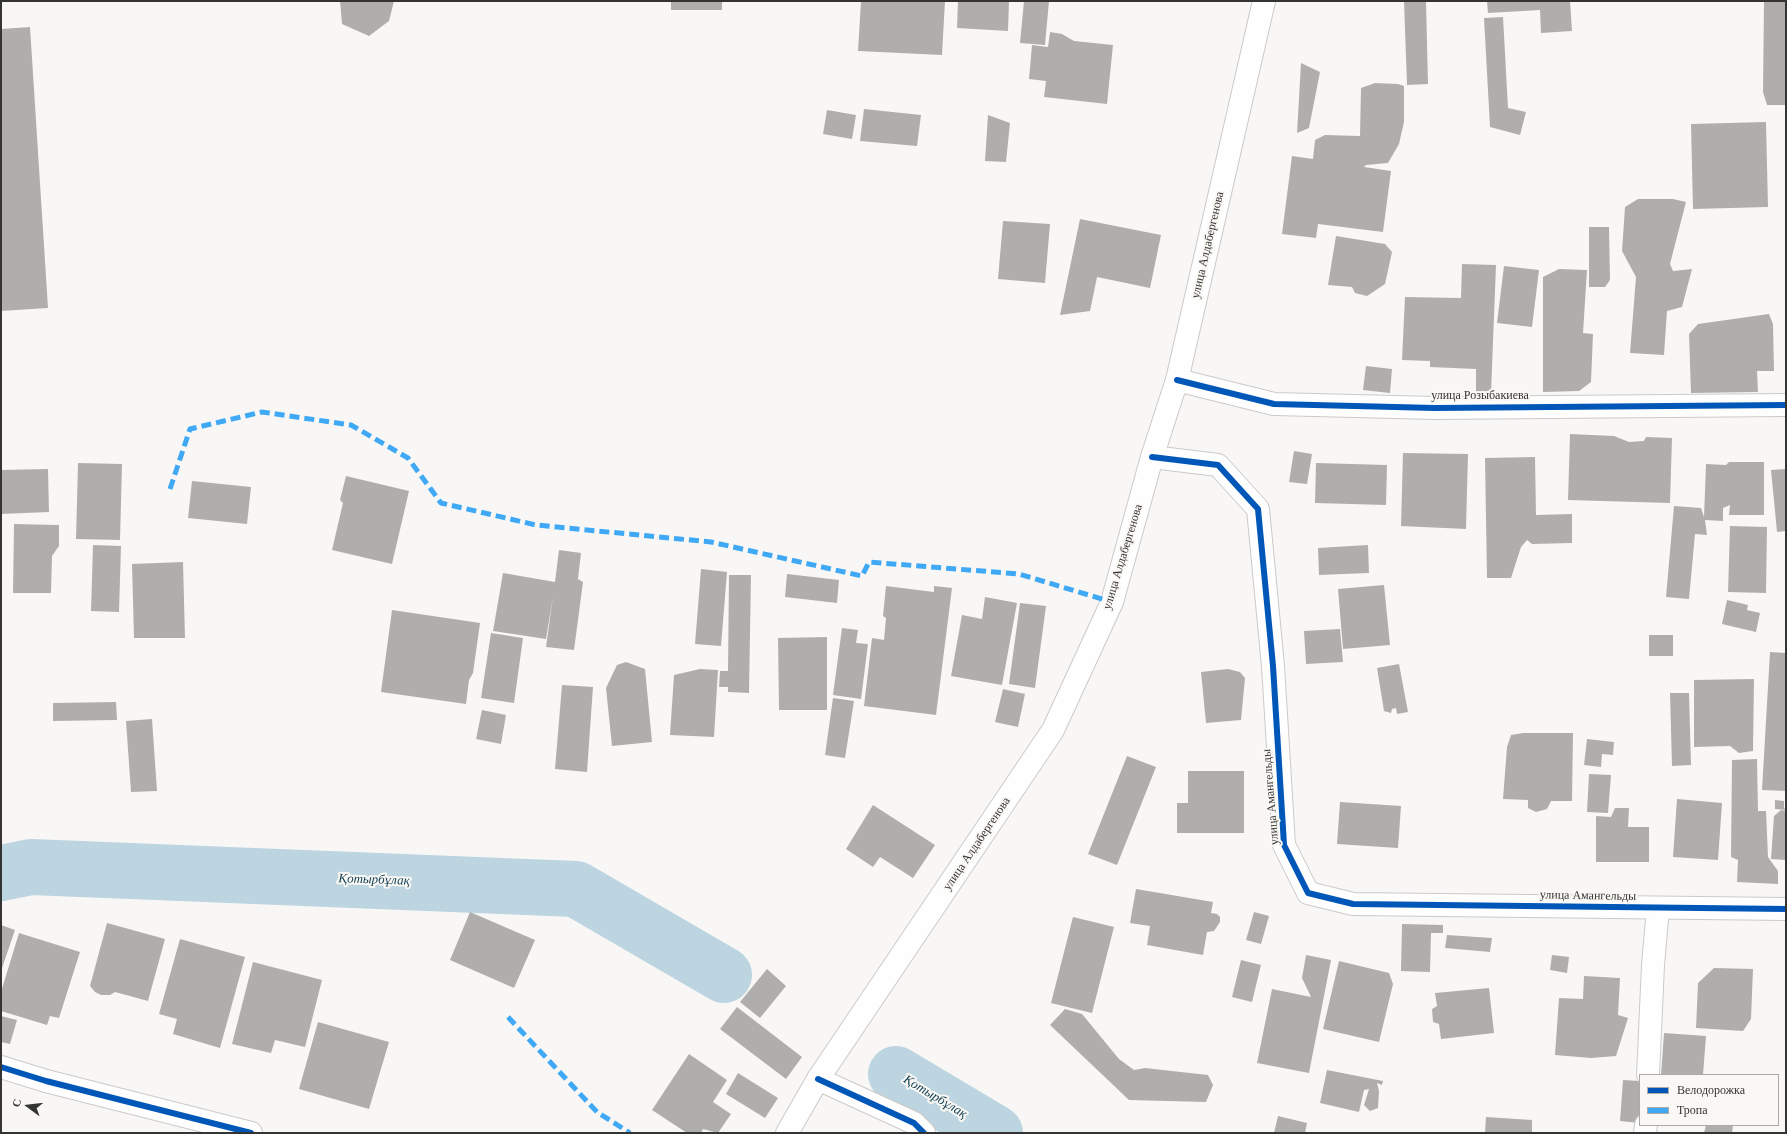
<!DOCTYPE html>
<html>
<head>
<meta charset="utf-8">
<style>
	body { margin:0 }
	#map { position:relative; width:1787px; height:1134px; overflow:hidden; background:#f9f7f5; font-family:"Times New Roman",serif }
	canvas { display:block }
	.frame { position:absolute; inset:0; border:2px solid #343432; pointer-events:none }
	.legend { position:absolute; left:1639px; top:1074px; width:140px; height:52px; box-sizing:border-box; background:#faf8f4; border:1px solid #abaaa6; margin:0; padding:5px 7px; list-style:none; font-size:12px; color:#343432 }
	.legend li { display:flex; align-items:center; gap:8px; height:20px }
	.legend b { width:20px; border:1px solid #abaaa6 }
	.north { position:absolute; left:8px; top:1086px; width:40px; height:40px; -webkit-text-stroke:3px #faf8f4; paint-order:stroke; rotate:285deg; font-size:11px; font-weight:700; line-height:16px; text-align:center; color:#343432 }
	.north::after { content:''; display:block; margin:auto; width:14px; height:18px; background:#343432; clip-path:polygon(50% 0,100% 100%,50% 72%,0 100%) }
</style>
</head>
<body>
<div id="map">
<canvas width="1787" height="1134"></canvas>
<div class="frame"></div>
<ul class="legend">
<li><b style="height:5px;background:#0057b8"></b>Велодорожка</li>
<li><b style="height:5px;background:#3fa9f5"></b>Тропа</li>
</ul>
<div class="north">С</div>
</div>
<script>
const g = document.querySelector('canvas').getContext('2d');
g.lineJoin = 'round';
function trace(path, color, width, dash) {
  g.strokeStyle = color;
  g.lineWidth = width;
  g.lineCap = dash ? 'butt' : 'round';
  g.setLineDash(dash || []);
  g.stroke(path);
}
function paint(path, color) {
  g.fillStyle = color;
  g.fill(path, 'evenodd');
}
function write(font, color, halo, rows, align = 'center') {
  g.font = font + ' "Times New Roman",serif';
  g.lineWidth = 4;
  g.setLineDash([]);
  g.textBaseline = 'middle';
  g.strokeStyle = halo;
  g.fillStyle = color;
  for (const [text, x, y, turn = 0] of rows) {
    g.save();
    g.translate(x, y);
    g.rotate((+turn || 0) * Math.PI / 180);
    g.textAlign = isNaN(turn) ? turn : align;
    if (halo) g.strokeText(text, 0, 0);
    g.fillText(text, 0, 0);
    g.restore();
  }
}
trace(new Path2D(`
	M 1,873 L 31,867 L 576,889 L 724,975
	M 896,1074 L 995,1133`), '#bcd5e1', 56);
paint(new Path2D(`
	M 340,1 L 394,1 L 389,21 L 369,36 L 342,24 Z
	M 671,1 L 722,1 L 722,10 L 671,10 Z
	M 861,1 L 945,1 L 942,55 L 858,51 Z
	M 958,1 L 1009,1 L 1008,31 L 957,28 Z
	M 1024,1 L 1049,1 L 1045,45 L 1020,43 Z
	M 1404,1 L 1426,1 L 1428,84 L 1407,85 Z
	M 1487,1 L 1570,1 L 1572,31 L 1541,33 L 1540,10 L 1488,13 Z
	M 1764,1 L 1786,1 L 1786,105 L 1767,105 L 1763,92 Z
	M 1503,17 L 1508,108 L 1526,112 L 1520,135 L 1490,127 L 1484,18 Z
	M 30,27 L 48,308 L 1,311 L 1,29 Z
	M 1050,32 L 1062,34 L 1074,41 L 1113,45 L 1107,104 L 1044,97 L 1046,81 L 1029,79 L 1032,45 L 1048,47 Z
	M 1301,63 L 1320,72 L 1309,128 L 1297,133 Z
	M 1375,83 L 1398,84 L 1404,86 L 1404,122 L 1399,144 L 1388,163 L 1366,165 L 1364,167 L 1391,171 L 1383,232 L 1318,224 L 1316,238 L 1282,234 L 1292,156 L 1313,159 L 1315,140 L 1325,135 L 1360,136 L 1361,88 Z
	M 864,109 L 921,115 L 917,146 L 860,141 Z
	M 827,110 L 856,115 L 852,139 L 823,134 Z
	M 988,115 L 1010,123 L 1006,162 L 985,161 Z
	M 1766,122 L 1768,207 L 1693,209 L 1691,124 Z
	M 1638,199 L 1673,199 L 1686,202 L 1670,264 L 1673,271 L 1692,269 L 1682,307 L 1667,311 L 1664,355 L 1630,353 L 1636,277 L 1622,251 L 1625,207 Z
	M 1080,219 L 1161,235 L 1150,288 L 1097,277 L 1090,311 L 1060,315 Z
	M 1003,221 L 1050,224 L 1045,283 L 998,279 Z
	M 1589,227 L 1609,227 L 1610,280 L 1605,287 L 1589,287 Z
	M 1336,236 L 1385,244 L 1392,252 L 1385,284 L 1367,296 L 1355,293 L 1352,287 L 1328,285 Z
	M 1462,264 L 1496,265 L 1491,393 L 1476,392 L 1476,369 L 1430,367 L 1430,361 L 1402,360 L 1405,297 L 1461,298 Z
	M 1504,266 L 1539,270 L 1532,327 L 1497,323 Z
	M 1559,269 L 1587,270 L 1583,333 L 1593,334 L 1591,382 L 1579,391 L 1543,392 L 1543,277 Z
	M 1769,314 L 1773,324 L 1774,371 L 1757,371 L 1758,392 L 1691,393 L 1689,334 L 1698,324 Z
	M 1366,366 L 1392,369 L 1390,393 L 1363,390 Z
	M 1570,434 L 1614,436 L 1629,442 L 1644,441 L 1646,437 L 1672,438 L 1670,503 L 1568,500 Z
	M 1294,451 L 1312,454 L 1307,484 L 1289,482 Z
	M 1403,453 L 1468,454 L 1466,529 L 1401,526 Z
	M 1535,457 L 1536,515 L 1572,514 L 1572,543 L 1532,544 L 1527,540 L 1521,547 L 1511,578 L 1487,578 L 1485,458 Z
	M 1729,462 L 1764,462 L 1764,515 L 1729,515 L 1730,505 L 1723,508 L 1723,521 L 1705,520 L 1707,535 L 1695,534 L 1689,599 L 1666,597 L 1674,506 L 1701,508 L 1704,517 L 1706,464 L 1726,465 Z
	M 78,463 L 122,464 L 120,540 L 76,539 Z
	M 1316,463 L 1387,465 L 1386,505 L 1315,503 Z
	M 48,469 L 49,512 L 1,514 L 1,470 Z
	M 1786,469 L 1786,531 L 1777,532 L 1771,470 Z
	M 346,476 L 409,491 L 392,564 L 332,550 L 343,503 L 340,500 Z
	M 192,481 L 251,487 L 247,524 L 188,518 Z
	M 14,524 L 59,525 L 59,546 L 52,556 L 51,593 L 13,593 Z
	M 1730,526 L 1767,527 L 1766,593 L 1728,592 Z
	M 93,545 L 121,546 L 119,612 L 91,611 Z
	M 1368,545 L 1369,573 L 1319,575 L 1318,548 Z
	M 559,550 L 581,553 L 578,579 L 583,582 L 574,650 L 546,647 L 553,596 L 546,639 L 493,631 L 503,573 L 555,582 Z
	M 183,562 L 185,638 L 134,638 L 132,564 Z
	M 701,569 L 727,572 L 721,646 L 695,644 Z
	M 787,574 L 839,580 L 837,603 L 785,597 Z
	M 729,575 L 751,575 L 749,693 L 728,692 L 728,687 L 719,687 L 720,671 L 728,671 Z
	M 1384,585 L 1390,645 L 1343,649 L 1338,589 Z
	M 886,586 L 934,592 L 934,586 L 952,588 L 936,715 L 864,706 L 872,638 L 884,640 L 886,618 L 883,616 Z
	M 985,597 L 1017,603 L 1002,685 L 951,676 L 962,615 L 982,619 Z
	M 1727,600 L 1748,605 L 1747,610 L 1760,613 L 1756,632 L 1722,624 Z
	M 1020,603 L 1046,606 L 1035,688 L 1009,684 Z
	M 392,610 L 480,623 L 473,673 L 469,680 L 466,704 L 381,692 Z
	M 842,628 L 858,630 L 856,643 L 868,644 L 861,699 L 833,695 Z
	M 1340,629 L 1343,662 L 1306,664 L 1304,631 Z
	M 491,633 L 523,638 L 514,703 L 481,698 Z
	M 1649,635 L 1673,635 L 1673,656 L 1649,656 Z
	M 827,637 L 827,710 L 779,710 L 778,638 Z
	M 1770,652 L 1786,653 L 1786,791 L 1762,790 Z
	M 626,662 L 645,669 L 652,742 L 612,746 L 606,688 L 617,665 Z
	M 1399,664 L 1408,712 L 1397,714 L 1396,708 L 1392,709 L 1391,713 L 1384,711 L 1377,668 Z
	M 700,669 L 718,670 L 714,737 L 670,735 L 674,675 Z
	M 1228,669 L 1240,672 L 1245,678 L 1241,720 L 1206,723 L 1201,672 Z
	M 1754,679 L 1753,751 L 1739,753 L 1730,746 L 1694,747 L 1694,680 Z
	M 562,685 L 593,687 L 587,772 L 555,769 Z
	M 1003,689 L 1025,694 L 1018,727 L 995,722 Z
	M 1670,693 L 1689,693 L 1691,765 L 1672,766 Z
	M 833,698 L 854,701 L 845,758 L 825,755 Z
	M 116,702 L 117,720 L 53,721 L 53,703 Z
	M 482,710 L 506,715 L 501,744 L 476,739 Z
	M 152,719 L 157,791 L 131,792 L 126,721 Z
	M 1523,733 L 1573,733 L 1572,801 L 1551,801 L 1547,809 L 1536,812 L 1528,808 L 1528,800 L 1503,799 L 1507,747 L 1511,735 Z
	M 1587,739 L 1614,742 L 1613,755 L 1602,754 L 1601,767 L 1584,765 Z
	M 1127,756 L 1156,767 L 1117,865 L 1088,854 Z
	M 1757,759 L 1758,811 L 1766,811 L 1768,857 L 1778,871 L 1778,884 L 1737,882 L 1738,860 L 1731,857 L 1732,760 Z
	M 1188,771 L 1244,771 L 1244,833 L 1177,833 L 1177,803 L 1188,803 Z
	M 1589,774 L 1611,775 L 1608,813 L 1587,812 Z
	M 1677,799 L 1722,803 L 1718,860 L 1673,857 Z
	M 1775,800 L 1784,801 L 1784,808 L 1786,810 L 1775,809 Z
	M 1340,802 L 1401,806 L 1398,848 L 1337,844 Z
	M 873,805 L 935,845 L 913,878 L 880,857 L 873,867 L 846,849 Z
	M 1615,808 L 1629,808 L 1628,827 L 1649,827 L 1649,862 L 1596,862 L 1596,816 L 1611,817 Z
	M 1781,810 L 1786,811 L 1786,860 L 1771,859 L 1774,816 Z
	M 1136,889 L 1213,902 L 1211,913 L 1217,914 L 1220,917 L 1220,922 L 1214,931 L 1207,932 L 1203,955 L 1147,945 L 1150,926 L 1130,923 Z
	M 470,912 L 535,940 L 514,988 L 450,960 Z
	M 1254,912 L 1269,916 L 1261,944 L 1246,940 Z
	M 1073,917 L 1114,927 L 1092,1013 L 1051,1003 Z
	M 107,923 L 165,939 L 148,1001 L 115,992 L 110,995 L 101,995 L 95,992 L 90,986 Z
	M 1402,924 L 1443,925 L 1443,933 L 1431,933 L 1430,972 L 1401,971 Z
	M 1,925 L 15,930 L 1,971 Z
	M 19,933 L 80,952 L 59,1018 L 50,1016 L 47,1025 L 1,1011 L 1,992 Z
	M 1447,935 L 1492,938 L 1490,952 L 1445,948 Z
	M 180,939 L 245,957 L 220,1048 L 173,1034 L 177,1019 L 159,1014 Z
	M 1306,955 L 1331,960 L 1309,1073 L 1257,1063 L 1272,989 L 1311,997 L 1302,978 Z
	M 1552,955 L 1569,957 L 1567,973 L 1550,970 Z
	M 1241,960 L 1261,965 L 1252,1002 L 1232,997 Z
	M 1339,961 L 1389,973 L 1393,984 L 1379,1042 L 1323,1029 Z
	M 253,962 L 322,980 L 305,1047 L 275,1040 L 271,1053 L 232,1044 Z
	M 1714,968 L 1753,969 L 1751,1019 L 1743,1031 L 1696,1028 L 1698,983 Z
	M 767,969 L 786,986 L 760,1018 L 740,1002 Z
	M 1584,976 L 1620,978 L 1618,1015 L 1628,1018 L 1616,1056 L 1591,1058 L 1555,1055 L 1559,998 L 1583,999 Z
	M 1489,988 L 1494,1033 L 1441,1039 L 1439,1024 L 1433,1022 L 1432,1009 L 1437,1006 L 1435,993 Z
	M 737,1007 L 802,1057 L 786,1079 L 720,1029 Z
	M 1065,1009 L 1082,1014 L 1119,1059 L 1134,1070 L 1145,1068 L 1208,1075 L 1213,1085 L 1206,1102 L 1129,1100 L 1050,1025 Z
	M 1,1016 L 17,1020 L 10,1044 L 1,1042 Z
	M 318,1022 L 389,1042 L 369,1109 L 299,1089 Z
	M 1664,1033 L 1706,1036 L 1703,1075 L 1661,1075 Z
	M 689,1054 L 727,1080 L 713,1102 L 731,1114 L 718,1133 L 703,1129 L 701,1133 L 687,1133 L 652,1110 Z
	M 1327,1070 L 1383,1081 L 1382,1085 L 1377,1083 L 1379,1091 L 1378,1108 L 1370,1111 L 1364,1105 L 1369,1089 L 1364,1090 L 1359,1112 L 1320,1103 Z
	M 738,1073 L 778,1098 L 765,1118 L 726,1094 Z
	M 1623,1080 L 1640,1081 L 1639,1123 L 1620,1121 Z
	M 1278,1116 L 1307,1123 L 1305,1133 L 1274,1133 Z
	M 1486,1117 L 1532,1120 L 1532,1133 L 1485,1133 Z
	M 1706,1125 L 1733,1125 L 1732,1133 L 1704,1133 Z`), '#b0aead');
const street = new Path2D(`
	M 1177,380 L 1274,404 L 1435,408 L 1786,405
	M 1152,457 L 1218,465 L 1258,509 L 1273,666 L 1284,845 L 1308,893 L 1353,904 L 1786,909
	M 1,1067 L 46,1081 L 251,1133
	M 1648,1075 L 1653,965 L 1658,908
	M 818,1079 L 914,1123 L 924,1133
	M 1645,1133 L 1646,1125`);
const secondary = new Path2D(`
	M 787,1133 L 818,1079 L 1053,730 L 1112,602 L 1152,457 L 1177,380 L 1264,1`);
trace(street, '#cccac9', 24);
trace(secondary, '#cccac9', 24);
trace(street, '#fefefe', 22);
trace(secondary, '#fefefe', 22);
trace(new Path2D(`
	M 170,489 L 190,429 L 262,412 L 351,425 L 408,458 L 441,503 L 536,525 L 711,542 L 862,576 L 869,562 L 1019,574 L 1112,602
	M 508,1017 L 597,1112 L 630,1133`), '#3fa9f5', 5, [10, 5]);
trace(new Path2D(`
	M 1177,380 L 1274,404 L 1435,408 L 1786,405
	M 1152,457 L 1218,465 L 1258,509 L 1273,666 L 1284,845 L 1308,893 L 1353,904 L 1786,909
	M 1,1067 L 46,1081 L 251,1133
	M 818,1079 L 914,1123 L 924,1133`), '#0057b8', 6);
write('12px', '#343432', '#faf8f4', [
	["улица Алдабергенова",1208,245,-77],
	["улица Розыбакиева",1480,396],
	["улица Алдабергенова",1123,557,-73],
	["улица Амангельды",1271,797,-95],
	["улица Алдабергенова",977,844,-56],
	["улица Амангельды",1588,896,1]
]);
write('italic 13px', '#0c3d52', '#faf8f4', [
	["Қотырбұлақ",374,880,2],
	["Қотырбұлақ",935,1097,31]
]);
</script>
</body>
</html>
